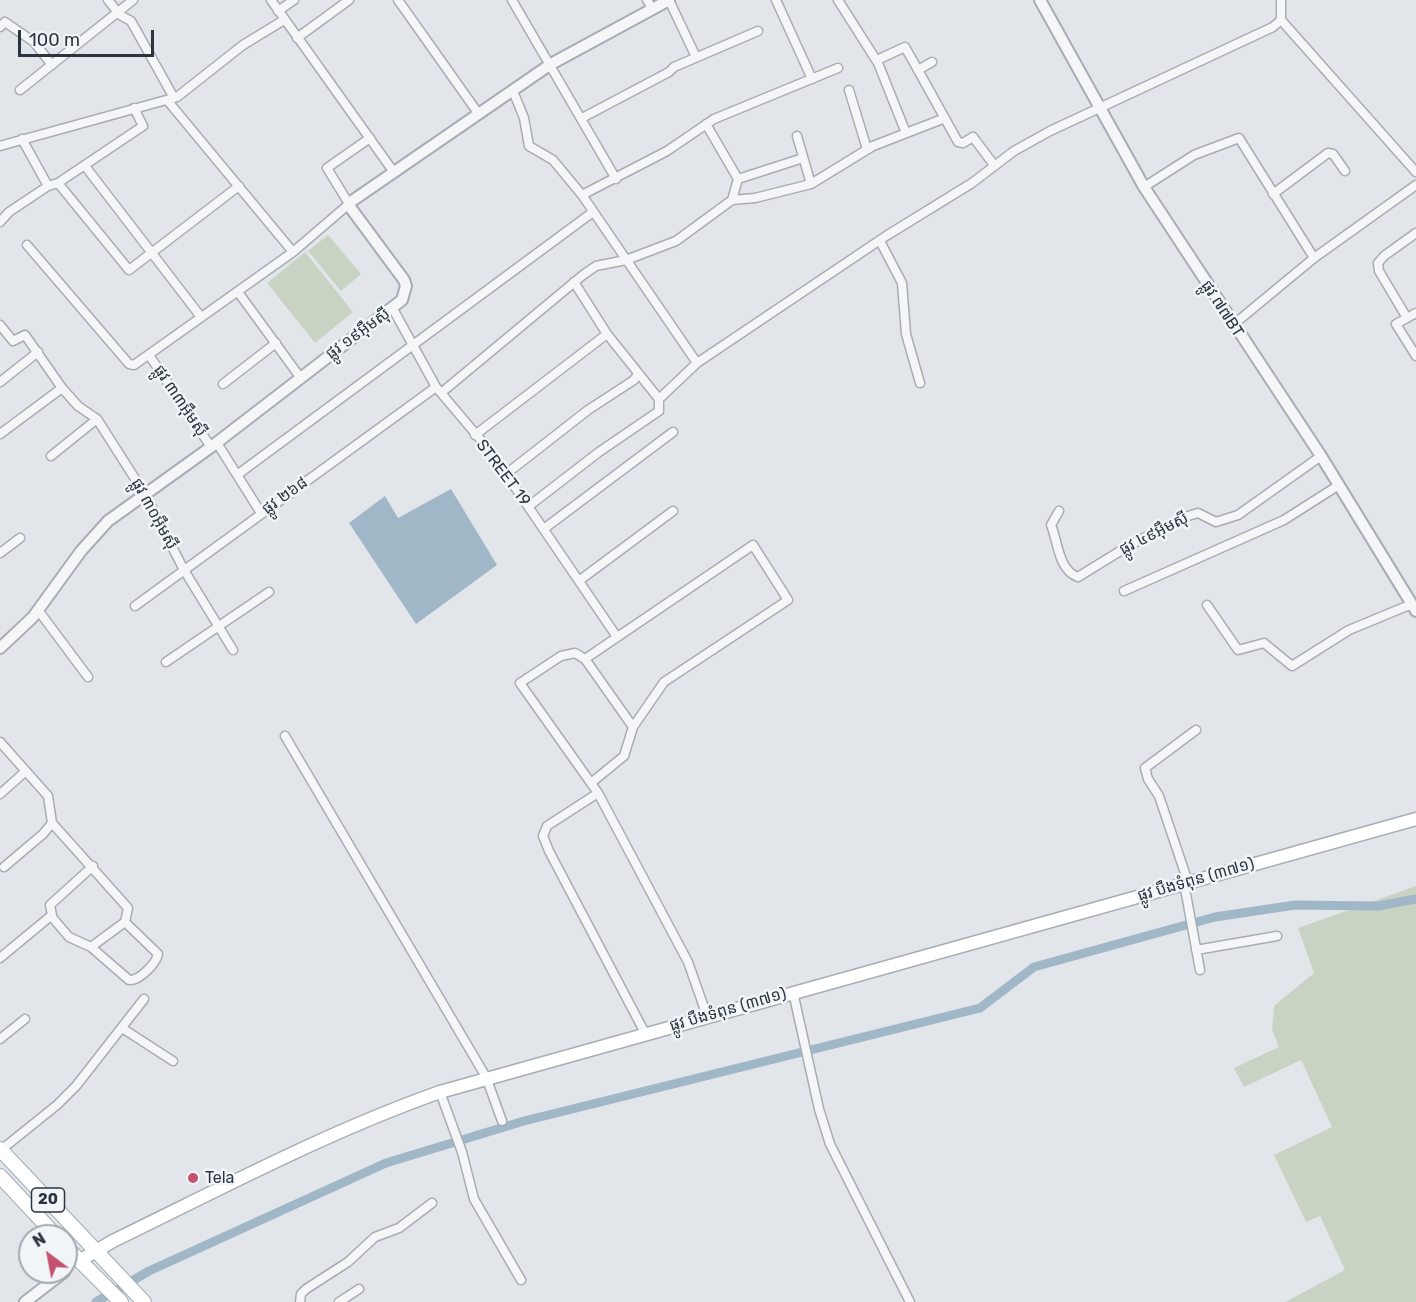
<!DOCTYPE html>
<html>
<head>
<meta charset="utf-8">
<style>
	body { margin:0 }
	#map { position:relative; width:1416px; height:1302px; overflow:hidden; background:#e2e6ea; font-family:Rubik,sans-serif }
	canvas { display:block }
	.north { position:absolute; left:18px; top:1224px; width:60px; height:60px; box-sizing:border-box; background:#f2f5f7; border:2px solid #a2a8ae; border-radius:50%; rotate:328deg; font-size:16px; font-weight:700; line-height:24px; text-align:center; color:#2b3540 }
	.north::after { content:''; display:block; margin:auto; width:21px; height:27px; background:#c55170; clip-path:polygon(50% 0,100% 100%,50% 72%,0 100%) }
	.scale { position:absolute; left:18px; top:30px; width:136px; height:27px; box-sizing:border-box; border:3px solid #2b3540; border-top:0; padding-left:8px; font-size:18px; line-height:21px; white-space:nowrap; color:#2b3540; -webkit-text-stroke:4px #f2f5f7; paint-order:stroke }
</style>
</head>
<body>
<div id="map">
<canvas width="1416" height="1302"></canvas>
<div class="north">N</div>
<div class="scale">100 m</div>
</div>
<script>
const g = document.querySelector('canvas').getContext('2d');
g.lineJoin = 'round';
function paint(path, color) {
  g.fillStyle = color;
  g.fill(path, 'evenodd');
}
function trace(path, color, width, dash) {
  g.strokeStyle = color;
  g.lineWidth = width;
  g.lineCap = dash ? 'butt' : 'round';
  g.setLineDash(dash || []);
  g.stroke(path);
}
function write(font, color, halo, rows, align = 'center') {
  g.font = font + ' Rubik,"Noto Sans Khmer",sans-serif';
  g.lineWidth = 5;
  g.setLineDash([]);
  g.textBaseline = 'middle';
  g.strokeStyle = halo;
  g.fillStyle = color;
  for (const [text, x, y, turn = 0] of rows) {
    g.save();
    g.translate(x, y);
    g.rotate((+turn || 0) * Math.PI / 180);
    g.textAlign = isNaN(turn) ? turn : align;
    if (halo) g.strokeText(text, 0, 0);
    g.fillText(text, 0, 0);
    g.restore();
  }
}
paint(new Path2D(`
	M 328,235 L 361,274 L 341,291 L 308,251 Z
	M 305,252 L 353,312 L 315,343 L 267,283 Z
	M 1416,886 L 1416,1302 L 1285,1302 L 1345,1270 L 1320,1216 L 1306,1222 L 1274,1155 L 1332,1127 L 1301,1060 L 1244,1087 L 1234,1068 L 1279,1047 L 1272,1030 L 1274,1006 L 1314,973 L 1298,928 Z`), '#c9d3c4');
paint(new Path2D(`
	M 451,489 L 497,565 L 416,624 L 349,523 L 385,496 L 398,518 Z`), '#a0b7c7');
trace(new Path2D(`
	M 96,1302 L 149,1271 L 386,1163 L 524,1121 L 980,1008 L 1034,967 L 1215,917 L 1295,905 L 1378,906 L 1416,899`), '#a0b7c7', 9);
const minor = new Path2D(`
	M 108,0 L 120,15 L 131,21 L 174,98
	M 271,0 L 393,171
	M 398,0 L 478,113
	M 512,0 L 616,179
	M 647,0 L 652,8
	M 669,0 L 696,57
	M 776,0 L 812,79
	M 838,0 L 878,63 L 906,133
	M 278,11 L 294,0
	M 1281,20 L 1416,172
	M 0,27 L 5,22 L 34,42 L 52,65
	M 297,38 L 349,0
	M 877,60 L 905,47 L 918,70 L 932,62
	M 918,70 L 958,142 L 963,143 L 973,137 L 994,165
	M 20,90 L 133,0
	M 849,90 L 867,149
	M 513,91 L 524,118 L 529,146 L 553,160 L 582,195 L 697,363
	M 167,100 L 293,252
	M 582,118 L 669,72 L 674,67 L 758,31
	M 706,124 L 738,179
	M 797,136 L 811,184
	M 0,146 L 177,97 L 243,45 L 284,20
	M 85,166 L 201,317
	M 58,183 L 129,270 L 239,186
	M 48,186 L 58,183 L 143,126 L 134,108
	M 1144,187 L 1194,155 L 1239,138 L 1314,258
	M 1273,194 L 1328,153 L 1333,154 L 1345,171
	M 582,195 L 667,151 L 714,119 L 838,68
	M 732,200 L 755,198 L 811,184 L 873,146 L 945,118
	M 0,222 L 9,212 L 48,186 L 22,139
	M 880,241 L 902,283 L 906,334 L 920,383
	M 27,245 L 129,364 L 134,365 L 293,252 L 349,204 L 327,168 L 370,138
	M 238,292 L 300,377
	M 393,309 L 436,387 L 491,452 L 617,637
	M 1416,313 L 1396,324 L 1416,356
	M 1407,318 L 1379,271 L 1378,263 L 1384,256 L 1416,233
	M 0,325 L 13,341 L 25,335 L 62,388 L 78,406 L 97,419 L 146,496 L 184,570 L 233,650
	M 1233,325 L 1314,258 L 1416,185
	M 149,355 L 211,447
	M 0,382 L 38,352
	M 223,384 L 276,343
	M 441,393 L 583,275 L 596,266 L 626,260 L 676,241 L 732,200 L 738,179 L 803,158
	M 659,399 L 697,363 L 886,236 L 972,183 L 1014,151 L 1050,131 L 1273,27 L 1281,20 L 1281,0
	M 0,434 L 62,388
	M 475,435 L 607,334
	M 217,443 L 261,513
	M 51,456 L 97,419
	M 506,474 L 588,410 L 634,380 L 638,374
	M 237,475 L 593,212
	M 529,506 L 599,452 L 659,411 L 659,399 L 607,334 L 574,282
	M 1059,511 L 1051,525 C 1058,541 1058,570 1078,577 L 1130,545 L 1188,516 L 1198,513 L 1216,522 L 1238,515 L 1321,456
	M 545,528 L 673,432
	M 0,553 L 20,538
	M 580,580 L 673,511
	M 1124,591 L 1284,520 L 1339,485
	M 1207,605 L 1238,650 L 1264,643 L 1292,666 L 1349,630 L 1412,604
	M 135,606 L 436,387
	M 38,610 L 88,677
	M 585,659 L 753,545 L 788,600 L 664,682 L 633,727 L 624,756 L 591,783
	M 166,662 L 269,592
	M 633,727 L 585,659 L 575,653 L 561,656 L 520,683 L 598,793 L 688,962 L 707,1016
	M 285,736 L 486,1077 L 502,1121
	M 0,742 L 48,796 L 52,823 L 128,908 L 125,922 L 91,947 L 69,937 L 51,916
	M 598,793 L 547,826 L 543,836 L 549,851 L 645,1033
	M 0,794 L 26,771
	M 4,867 L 43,834 L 52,823
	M 1188,882 L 1159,796 L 1148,779 L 1145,768 L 1196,730
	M 1184,883 L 1200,970
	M 91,947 L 129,980 C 139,981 156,964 158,954 L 125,922
	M 1196,950 L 1277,936
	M 0,958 L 52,915 L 50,905 L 93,866
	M 793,992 L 819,1109 L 830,1144 L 910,1302
	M 122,1028 L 173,1061
	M 0,1039 L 25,1019
	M 440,1092 L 462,1152 L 474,1199 L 521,1280
	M 1,1150 L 57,1105 L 76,1086 L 144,999
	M 300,1302 L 301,1294 L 306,1289 L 348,1262 L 375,1237 L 399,1228 L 432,1203
	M 339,1302 L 359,1289`);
const tertiary = new Path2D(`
	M 1040,0 L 1144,187 L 1321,456 L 1416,611
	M 0,648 L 33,617 L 81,551 L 108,521 L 211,447 L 402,300 L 406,286 L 404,280 L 350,207 L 349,204 L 352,201 L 551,64 L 669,0
	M 25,1302 L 64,1272`);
const secondary = new Path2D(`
	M 79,1261 L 113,1241 C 220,1189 327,1132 440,1092 L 1416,819`);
const primary = new Path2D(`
	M 0,1149 L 144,1302
	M 0,1176 L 56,1236
	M 66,1247 L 121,1302`);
trace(minor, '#a7adb4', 11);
trace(tertiary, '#a7adb4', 14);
trace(secondary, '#a7adb4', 15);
trace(primary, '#a2acb4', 16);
trace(minor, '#f5f6f8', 8);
trace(tertiary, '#f5f6f8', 10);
trace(secondary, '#fff', 12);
trace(primary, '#fff', 14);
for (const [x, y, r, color] of [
	[193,1178,6,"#c55170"]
]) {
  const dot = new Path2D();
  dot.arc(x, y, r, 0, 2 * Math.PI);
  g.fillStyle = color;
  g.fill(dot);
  trace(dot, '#f2f5f7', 2);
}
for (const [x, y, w] of [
	[48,1200,33]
]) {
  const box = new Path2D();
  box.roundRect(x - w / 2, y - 12, w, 24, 4.5);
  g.fillStyle = '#f2f5f7';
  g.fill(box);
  trace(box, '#2b3540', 1.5);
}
write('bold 15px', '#2b3540', null, [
	["20",48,1200]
]);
write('16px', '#2b3540', '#f2f5f7', [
	["ផ្លូវ ៧៧BT",1222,309,57],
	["ផ្លូវ ១៩អ៊ឹមស៊ី",358,334,-36],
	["ផ្លូវ ៣៣អ៊ឹមស៊ី",180,401,56],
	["STREET 19",503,473,53],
	["ផ្លូវ ២៦៨",285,496,-36],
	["ផ្លូវ ៣០អ៊ឹមស៊ី",154,514,61],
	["ផ្លូវ ៤៩អ៊ឹមស៊ី",1154,534,-27],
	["ផ្លូវ បឹងទំពុន (៣៧១)",1196,880,-16],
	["ផ្លូវ បឹងទំពុន (៣៧១)",728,1010,-16]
]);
write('16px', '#2b3540', '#f2f5f7', [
	["Tela",205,1178]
], 'left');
</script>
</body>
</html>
